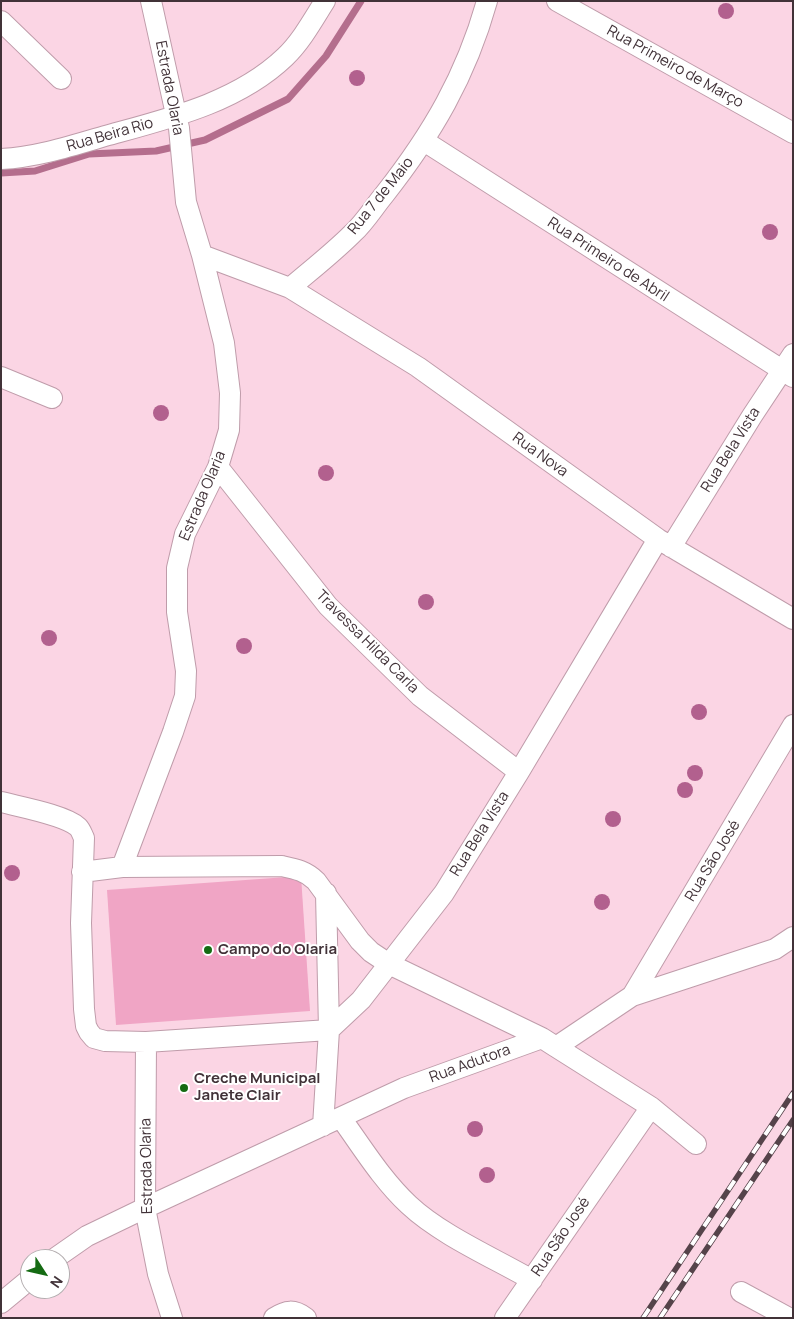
<!DOCTYPE html>
<html>
<head>
<meta charset="utf-8">
<style>
	body { margin:0 }
	#map { position:relative; width:794px; height:1319px; overflow:hidden; background:#fbd5e4; font-family:Manrope,sans-serif }
	canvas { display:block }
	.frame { position:absolute; inset:0; border:2px solid #413238; pointer-events:none }
	.north { position:absolute; left:20px; top:1249px; width:50px; height:50px; box-sizing:border-box; background:#fff; border:1px solid #b3adaf; border-radius:50%; rotate:125deg; font-size:14px; font-weight:700; line-height:20px; text-align:center; color:#413238 }
	.north::after { content:''; display:block; margin:auto; width:18px; height:22px; background:#156b13; clip-path:polygon(50% 0,100% 100%,50% 72%,0 100%) }
</style>
</head>
<body>
<div id="map">
<canvas width="794" height="1319"></canvas>
<div class="frame"></div>
<div class="north">N</div>
</div>
<script>
const g = document.querySelector('canvas').getContext('2d');
g.lineJoin = 'round';
function paint(path, color) {
  g.fillStyle = color;
  g.fill(path, 'evenodd');
}
function trace(path, color, width, dash) {
  g.strokeStyle = color;
  g.lineWidth = width;
  g.lineCap = dash ? 'butt' : 'round';
  g.setLineDash(dash || []);
  g.stroke(path);
}
function write(font, color, halo, rows, align = 'center') {
  g.font = font + ' Manrope,sans-serif';
  g.lineWidth = 4;
  g.setLineDash([]);
  g.textBaseline = 'middle';
  g.strokeStyle = halo;
  g.fillStyle = color;
  for (const [text, x, y, turn = 0] of rows) {
    g.save();
    g.translate(x, y);
    g.rotate((+turn || 0) * Math.PI / 180);
    g.textAlign = isNaN(turn) ? turn : align;
    if (halo) g.strokeText(text, 0, 0);
    g.fillText(text, 0, 0);
    g.restore();
  }
}
paint(new Path2D(`
	M 301,876 L 310,1011 L 116,1025 L 107,890 Z`), '#f0a5c5');
trace(new Path2D(`
	M 1,173 L 35,171 L 89,154 L 156,151 L 205,140 L 288,99 L 326,56 L 361,1`), '#b46e8d', 7);
const street = new Path2D(`
	M 557,1 L 793,133
	M 1,21 L 61,79
	M 424,141 L 793,377
	M 1,159 C 37,157 71,146 105,136 C 167,119 237,103 285,57 C 301,42 313,20 325,1
	M 202,255 L 290,288 C 311,270 333,253 353,233 C 365,222 374,207 384,195 C 432,134 466,76 487,1
	M 290,288 L 418,367 L 658,539 L 793,619
	M 1,377 L 52,398
	M 218,467 L 328,606 L 420,696 L 519,772
	M 671,547 L 752,416 L 793,354
	M 1,802 C 20,807 65,815 78,827 C 81,830 82,834 84,838 L 81,923 L 84,1009 L 86,1026 L 89,1032 L 94,1038 L 105,1041 L 146,1042 L 329,1030
	M 122,867 L 173,732 L 185,696 L 186,671 L 177,612 L 177,568 L 185,534 L 218,467 L 229,430 L 230,393 L 224,343 L 202,255 L 186,202 L 179,128 L 151,1
	M 82,872 L 122,867 L 282,866 C 296,869 306,871 316,881 L 360,941 L 371,952 L 389,964 L 542,1038
	M 632,996 L 793,725
	M 329,1030 L 361,1000 L 444,893 L 519,772 L 658,539
	M 146,1042 L 145,1208 L 158,1274 L 172,1318
	M 556,1047 L 651,1107 L 696,1144
	M 341,1118 C 362,1147 382,1180 409,1205 C 441,1235 494,1258 532,1280
	M 323,1126 L 329,1030 L 326,893
	M 54,1259 L 87,1236 L 145,1208 L 404,1088 L 542,1038 L 556,1047 L 632,996 L 775,949 L 793,937
	M 741,1292 L 789,1318
	M 1,1303 L 30,1279
	M 274,1318 C 286,1310 294,1309 306,1318
	M 505,1318 L 651,1107`);
trace(street, '#bf9caa', 22);
trace(street, '#fff', 20);
const rail = new Path2D(`
	M 643,1318 L 793,1093
	M 660,1318 L 793,1120`);
trace(rail, '#55434a', 5.5);
trace(rail, '#fff', 4, [11]);
g.fillStyle = '#b2608e';
for (const [x, y] of [
	[726,11],
	[357,78],
	[770,232],
	[161,413],
	[326,473],
	[426,602],
	[49,638],
	[244,646],
	[699,712],
	[695,773],
	[685,790],
	[613,819],
	[12,873],
	[602,902],
	[475,1129],
	[487,1175]
]) {
  g.beginPath();
  g.arc(x, y, 8, 0, 2 * Math.PI);
  g.fill();
}
for (const [x, y, r, color] of [
	[208,950,5,"#156b13"],
	[184,1088,5,"#156b13"]
]) {
  const dot = new Path2D();
  dot.arc(x, y, r, 0, 2 * Math.PI);
  g.fillStyle = color;
  g.fill(dot);
  trace(dot, '#fff', 2);
}
write('15px', '#413238', '#fff', [
	["Rua Primeiro de Março",675,67,29],
	["Estrada Olaria",169,88,79],
	["Rua Beira Rio",110,135,-16],
	["Rua 7 de Maio",381,196,-51],
	["Rua Primeiro de Abril",608,260,33],
	["Rua Bela Vista",731,450,-58],
	["Rua Nova",540,455,36],
	["Estrada Olaria",203,496,-67],
	["Travessa Hilda Carla",367,642,45],
	["Rua Bela Vista",480,834,-58],
	["Rua São José",713,861,-59],
	["Rua Adutora",470,1064,-20],
	["Estrada Olaria",147,1166,-91],
	["Rua São José",561,1237,-56]
]);
write('bold 15px', '#413238', '#fff', [
	["Campo do Olaria",218,950],
	["Creche Municipal",194,1079],
	["Janete Clair",194,1096]
], 'left');
</script>
</body>
</html>
